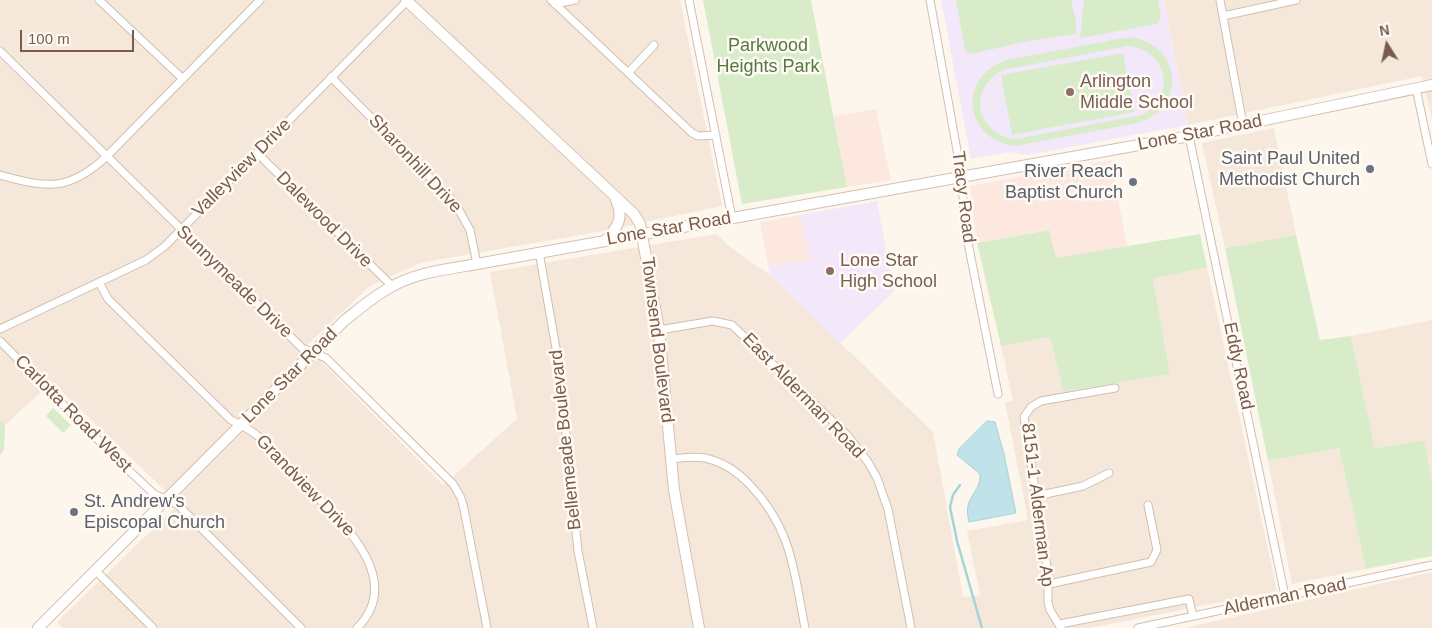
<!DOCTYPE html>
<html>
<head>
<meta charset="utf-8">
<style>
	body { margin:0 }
	#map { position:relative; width:1432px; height:628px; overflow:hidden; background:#fdf6ec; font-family:Helvetica,sans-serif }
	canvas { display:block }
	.north { position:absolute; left:1362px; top:20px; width:50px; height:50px; -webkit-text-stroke:4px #fffaf3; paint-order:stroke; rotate:350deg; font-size:14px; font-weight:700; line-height:20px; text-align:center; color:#7a5c4d }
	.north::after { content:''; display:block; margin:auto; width:18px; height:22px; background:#7a5c4d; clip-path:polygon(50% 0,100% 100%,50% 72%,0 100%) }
	.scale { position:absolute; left:20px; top:30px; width:114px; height:22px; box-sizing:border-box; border:2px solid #7a5c4d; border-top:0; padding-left:6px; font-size:15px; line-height:18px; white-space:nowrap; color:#7a5c4d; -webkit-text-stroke:4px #fffaf3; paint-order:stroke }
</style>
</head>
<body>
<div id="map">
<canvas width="1432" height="628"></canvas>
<div class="north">N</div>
<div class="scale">100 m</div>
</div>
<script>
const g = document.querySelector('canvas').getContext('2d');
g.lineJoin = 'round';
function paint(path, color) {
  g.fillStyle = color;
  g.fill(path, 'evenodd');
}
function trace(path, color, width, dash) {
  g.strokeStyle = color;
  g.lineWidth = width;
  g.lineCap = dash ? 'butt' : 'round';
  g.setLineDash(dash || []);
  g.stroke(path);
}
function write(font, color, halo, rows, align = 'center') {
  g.font = font + ' Helvetica,sans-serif';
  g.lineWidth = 5;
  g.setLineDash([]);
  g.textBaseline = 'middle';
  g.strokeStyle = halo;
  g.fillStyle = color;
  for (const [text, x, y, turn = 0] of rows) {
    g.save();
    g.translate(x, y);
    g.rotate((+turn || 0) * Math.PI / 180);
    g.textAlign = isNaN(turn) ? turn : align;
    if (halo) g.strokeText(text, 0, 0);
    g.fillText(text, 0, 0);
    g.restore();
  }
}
paint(new Path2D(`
	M 0,0 L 680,0 L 722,206 L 603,231 L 420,263 L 370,286 L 306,346 L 443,485 L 517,419 L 490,272 L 717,234 L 730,247 L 770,275 L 933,432 L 963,597 L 980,595 L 967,531 L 1028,520 L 1005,402 L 1013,401 L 1001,346 L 1050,337 L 1063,392 L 1170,374 L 1153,279 L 1207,267 L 1277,591 L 1090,628 L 63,628 L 57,622 L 179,504 L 52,382 L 5,425 L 0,419 Z
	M 1164,0 L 1432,0 L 1432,121 L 1422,76 L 1188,125 Z
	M 1274,128 L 1296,235 L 1225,248 L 1202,143 Z
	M 1432,320 L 1432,479 L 1424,440 L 1375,448 L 1351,336 Z
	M 1339,448 L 1366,569 L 1292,584 L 1268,461 Z
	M 1432,572 L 1432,628 L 1185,628 Z`), '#f5e8da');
paint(new Path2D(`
	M 876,109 L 891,180 L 847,187 L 834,116 Z
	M 1111,160 L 1127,246 L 1056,258 L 1048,230 L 977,243 L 970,186 Z
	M 800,215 L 810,260 L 768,266 L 760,222 Z`), '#fde8e0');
paint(new Path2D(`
	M 941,0 L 1164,0 L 1188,125 L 1027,155 L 1009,152 L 971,159 Z
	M 877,201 L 894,291 L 840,344 L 770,275 L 768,266 L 810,260 L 800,215 Z`), '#f3e8fa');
paint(new Path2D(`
	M 703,0 L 811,0 L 847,187 L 742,204 Z
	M 956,0 L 1071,0 L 1076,21 L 1076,34 L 1029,41 L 970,54 L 965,50 Z
	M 1084,0 L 1158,0 L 1161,17 L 1157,24 L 1080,38 Z
	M 1129,37 C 1182,43 1188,108 1137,123 L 1016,146 C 963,140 957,76 1007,60 ZM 1128,46 C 1168,50 1177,97 1142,115 L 1016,139 C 976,135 967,88 1003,70 Z
	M 1123,53 L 1134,112 L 1012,135 L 1001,75 Z
	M 1049,230 L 1056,258 L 1200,234 L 1207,267 L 1153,279 L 1170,374 L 1063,392 L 1050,337 L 1001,346 L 977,243 Z
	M 1296,235 L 1320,340 L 1351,336 L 1375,448 L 1424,440 L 1432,479 L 1432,556 L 1366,569 L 1339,448 L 1268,461 L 1225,248 Z
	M 53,408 L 71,425 L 63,433 L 46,416 Z
	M 0,419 L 5,425 L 4,450 L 0,455 Z`), '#d8ecc9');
const water = new Path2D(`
	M 987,421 L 995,422 L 1004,454 L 1016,513 L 969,522 C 962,496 981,494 980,474 L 957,455 L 959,449 Z`);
paint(water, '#bfe3e8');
trace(water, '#a5d3da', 1);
trace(new Path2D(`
	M 960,485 L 953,495 L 950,507 L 957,541 L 982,628`), '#a5d3da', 2.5);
const street = new Path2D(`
	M 99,0 L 183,79
	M 551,0 L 692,133 L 698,136 L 716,135
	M 689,0 L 732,218
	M 930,0 L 960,167 L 967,238 L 998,394
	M 1220,0 L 1243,125
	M 555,4 L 575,0
	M 1223,16 L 1296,0
	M 0,51 L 302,348 L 326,358 L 453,484 L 461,498 L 464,509 L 487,628
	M 629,72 L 654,45
	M 331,77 L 455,203 L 470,230 L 477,264
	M 1416,88 L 1432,164
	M 1189,136 L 1285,596
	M 257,153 L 392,286
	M 0,175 C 47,188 69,192 107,156 L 260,0
	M 539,252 L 559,365 L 578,551 L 593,628
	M 99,282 L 108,299 L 231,420 C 237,423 245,427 251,431 C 269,443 289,468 305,485 C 339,519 407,578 357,628
	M 0,329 L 146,260 L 165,246 L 407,1
	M 659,330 L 713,321 L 732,325 L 848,436 L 868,462 L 877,478 L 888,509 L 911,628
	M 0,341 L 121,463 L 154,494 L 178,505 L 301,628
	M 671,459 C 682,458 694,456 705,458 C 723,462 738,472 750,485 C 792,529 794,571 805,628
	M 1036,496 L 1083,486 L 1109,473
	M 96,571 L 153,628
	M 1049,584 L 1151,562 L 1157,550 L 1148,505
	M 1060,624 L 1189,599 L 1193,616
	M 1061,628 L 1050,610 L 1048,602 L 1048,574 L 1024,417 L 1031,407 L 1041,401 L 1115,388
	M 1138,628 L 1432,565`);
const secondary = new Path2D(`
	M 406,0 L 634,214 L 640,224 L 659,330 L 674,490 L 699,628
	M 605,241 C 618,227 624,218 616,200
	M 38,628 L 344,321 C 359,309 374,296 391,287 C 417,272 449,269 477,264 L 1189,136 L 1432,85`);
trace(street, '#d1beb0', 9);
trace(secondary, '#d6c0b0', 12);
trace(street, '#fff', 7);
trace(secondary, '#fff', 10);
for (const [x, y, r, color] of [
	[1070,92,5,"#8d6e63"],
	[1370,169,5,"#6b7280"],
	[1133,182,5,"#6b7280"],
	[830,271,5,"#8d6e63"],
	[74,512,5,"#6b7280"]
]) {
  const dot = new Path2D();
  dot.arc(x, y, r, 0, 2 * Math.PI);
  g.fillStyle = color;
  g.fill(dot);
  trace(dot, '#fffaf3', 2);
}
write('18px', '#537a41', '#fffaf3', [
	["Parkwood",768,46],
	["Heights Park",768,67]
]);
write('18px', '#785e54', '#fffaf3', [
	["Arlington",1080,82],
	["Middle School",1080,103],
	["Lone Star",840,261],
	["High School",840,282]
], 'left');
write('18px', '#7a5c4d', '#fffaf3', [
	["Lone Star Road",1200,133,-11],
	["Sharonhill Drive",415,164,47],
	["Valleyview Drive",242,168,-45],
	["Tracy Road",963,197,83],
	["Dalewood Drive",324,220,45],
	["Lone Star Road",669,229,-10],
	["Sunnymeade Drive",234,282,44],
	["Townsend Boulevard",657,340,83],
	["Eddy Road",1238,366,78],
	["Lone Star Road",290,376,-45],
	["East Alderman Road",803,396,46],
	["Carlotta Road West",73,414,45],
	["Bellemeade Boulevard",566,440,-96],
	["Grandview Drive",305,486,46],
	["8151-1 Alderman Ap",1037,505,83],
	["Alderman Road",1285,597,-12]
]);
write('18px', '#5b616d', '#fffaf3', [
	["Saint Paul United",1360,159],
	["Methodist Church",1360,180],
	["River Reach",1123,172],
	["Baptist Church",1123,193],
	["St. Andrew's",84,502,"left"],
	["Episcopal Church",84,523,"left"]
], 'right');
</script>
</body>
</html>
